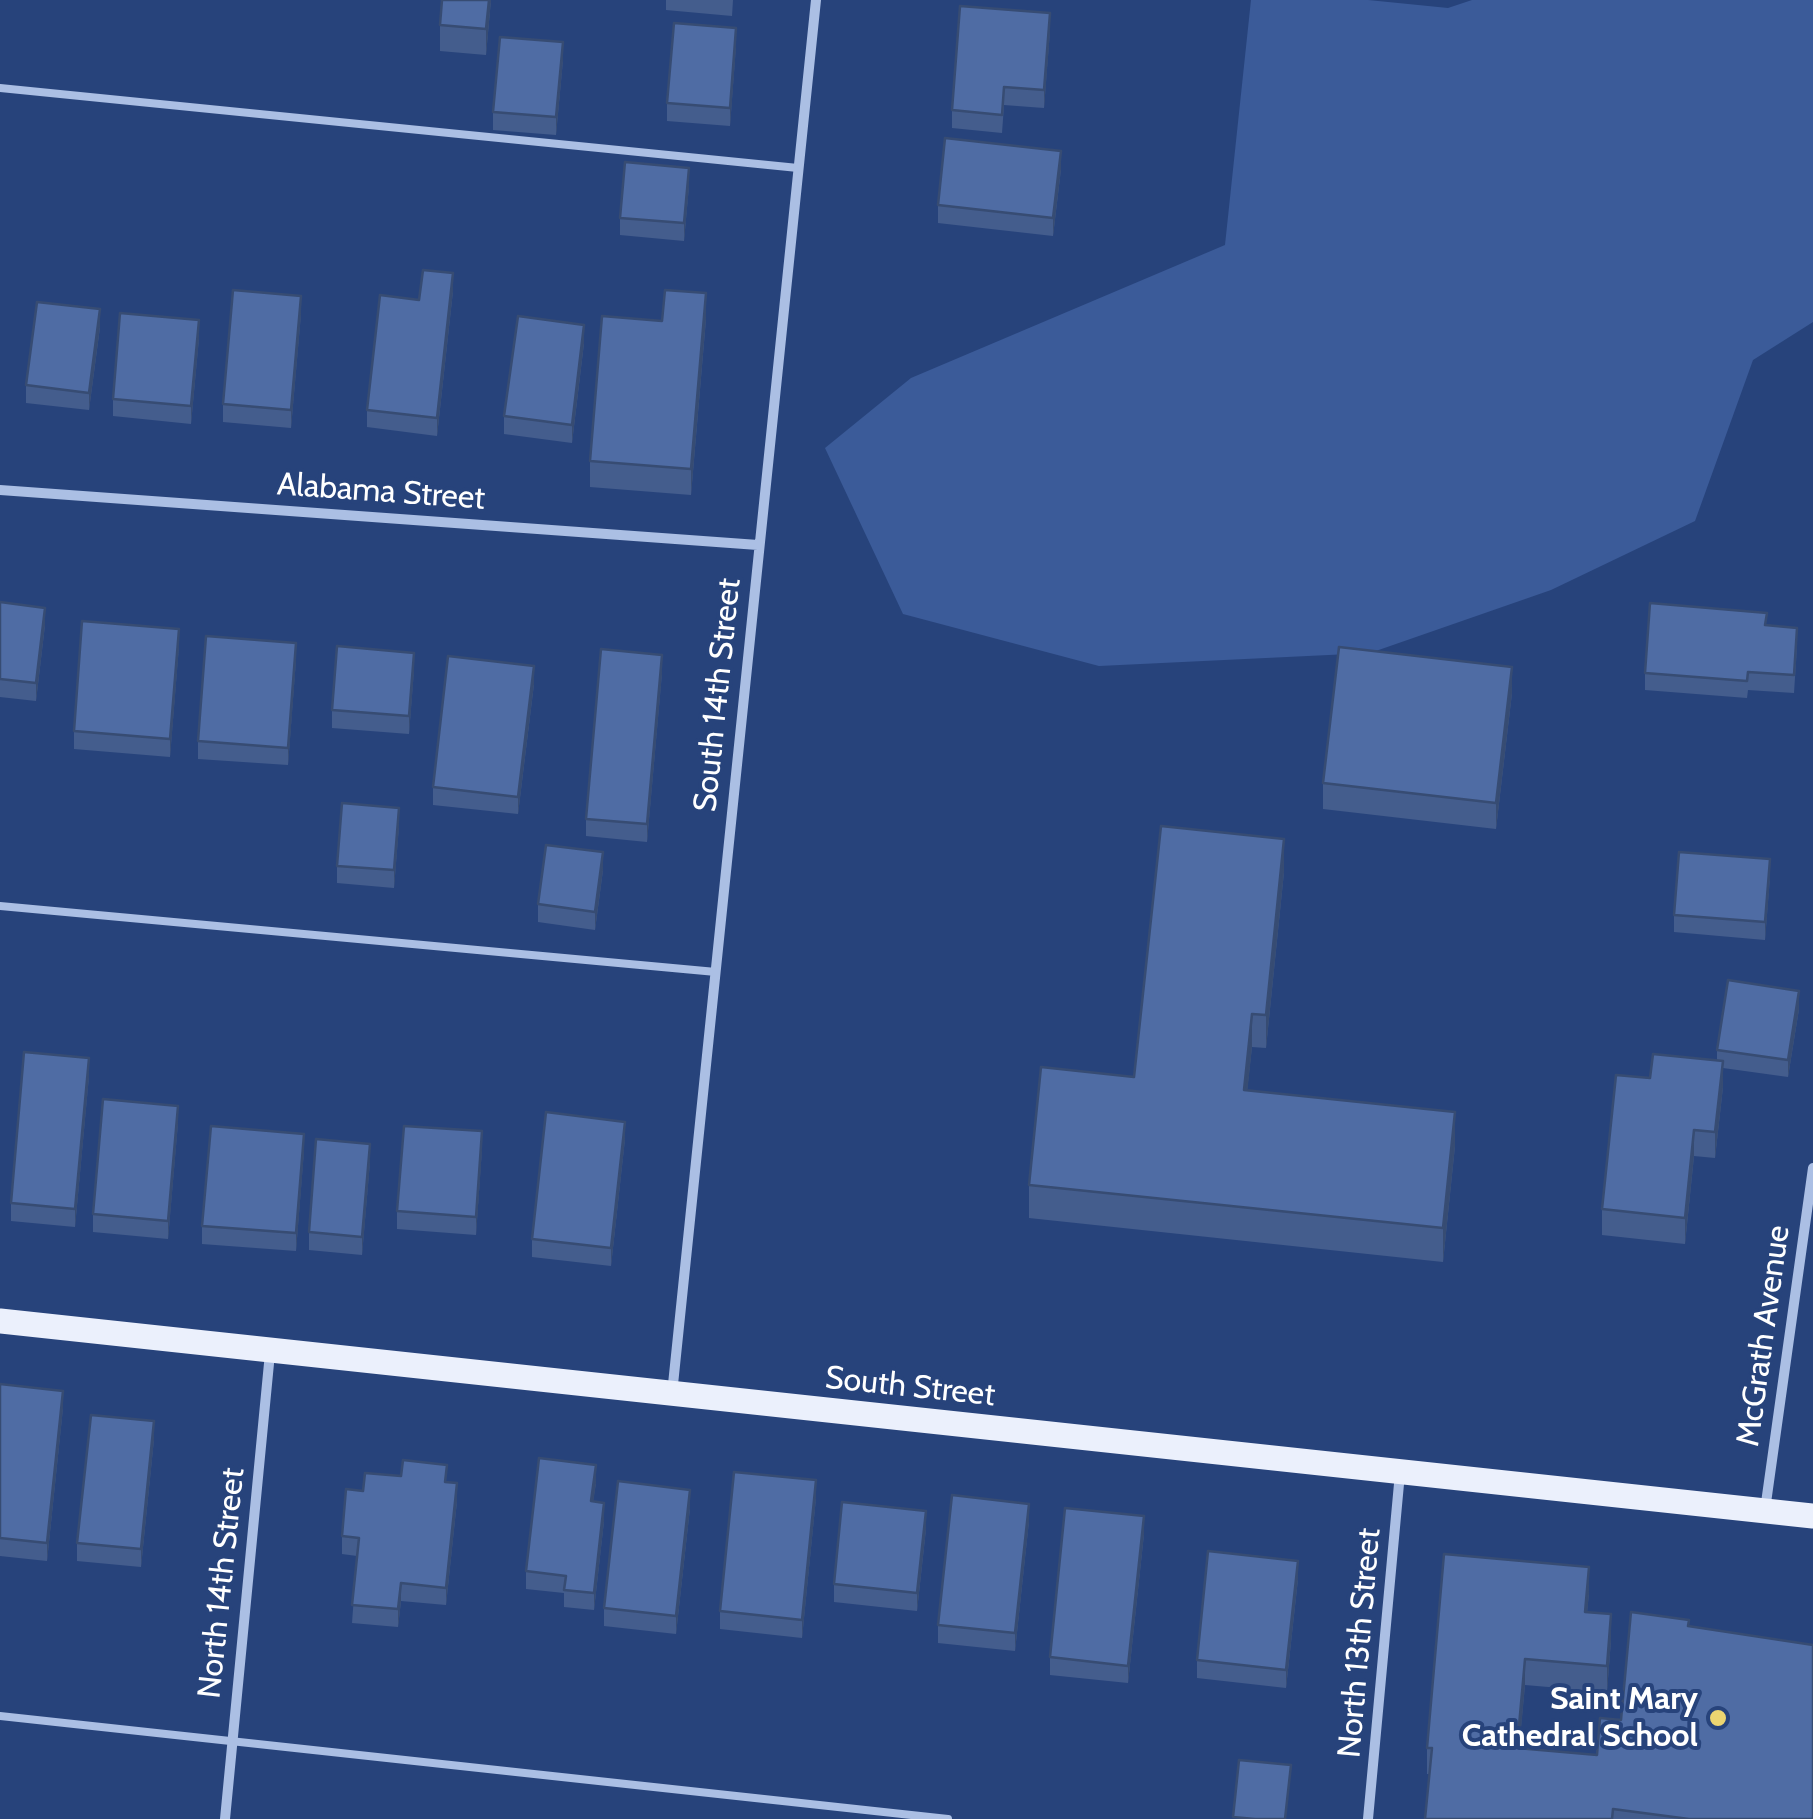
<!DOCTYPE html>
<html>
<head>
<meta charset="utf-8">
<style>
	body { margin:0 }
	canvas { display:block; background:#27437b }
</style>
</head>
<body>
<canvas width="1813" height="1819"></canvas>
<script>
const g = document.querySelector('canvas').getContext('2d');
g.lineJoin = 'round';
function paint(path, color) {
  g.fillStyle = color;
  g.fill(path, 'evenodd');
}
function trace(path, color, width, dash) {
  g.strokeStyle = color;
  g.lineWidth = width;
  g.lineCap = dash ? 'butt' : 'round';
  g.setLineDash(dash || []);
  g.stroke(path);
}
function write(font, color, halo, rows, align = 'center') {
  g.font = font + ' Cabin,sans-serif';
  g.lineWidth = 8;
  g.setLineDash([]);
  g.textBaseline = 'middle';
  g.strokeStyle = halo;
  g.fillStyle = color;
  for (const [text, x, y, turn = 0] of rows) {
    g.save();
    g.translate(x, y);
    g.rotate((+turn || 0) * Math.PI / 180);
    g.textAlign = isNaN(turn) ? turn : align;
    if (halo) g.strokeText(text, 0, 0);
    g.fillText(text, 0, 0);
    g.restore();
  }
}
paint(new Path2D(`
	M 1251,0 L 1368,0 L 1448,8 L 1472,0 L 1813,0 L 1813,322 L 1753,360 L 1695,521 L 1551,590 L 1370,653 L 1099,666 L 903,614 L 825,448 L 911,378 L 1225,245 Z`), '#3b5b99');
trace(new Path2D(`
	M 0,88 L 798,168
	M 0,906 L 716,972
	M 0,1716 L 948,1819`), '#abbfe4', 8);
trace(new Path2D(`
	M 0,490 L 758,545
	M 672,1394 L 816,0
	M 1765,1510 L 1813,1168
	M 225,1819 L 270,1353
	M 1368,1819 L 1400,1473`), '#abbfe4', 10);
trace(new Path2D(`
	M 0,1321 L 1813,1516`), '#ebf0fc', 25);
paint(new Path2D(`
	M 491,0 L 486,55 L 440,51 L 440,25 Z
	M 666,0 L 733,0 L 732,16 L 666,10 Z
	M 1050,31 L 1044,108 L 1004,105 L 1002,133 L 952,128 L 952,110 Z
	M 736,46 L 730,126 L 667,121 L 667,103 Z
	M 563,60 L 556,135 L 493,130 L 493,112 Z
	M 1061,169 L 1053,236 L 938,223 L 938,205 Z
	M 689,186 L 684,241 L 620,235 L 620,218 Z
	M 453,291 L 437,436 L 367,427 L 367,410 L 419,300 Z
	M 301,314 L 291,428 L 223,422 L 223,404 Z
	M 706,319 L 691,495 L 590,487 L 590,461 L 662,321 Z
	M 100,327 L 89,410 L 26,403 L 26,385 Z
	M 199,338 L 191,424 L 113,416 L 113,399 Z
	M 584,343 L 572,443 L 504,434 L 504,416 Z
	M 0,602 L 45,625 L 36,701 L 0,697 Z
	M 1767,625 L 1797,646 L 1794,693 L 1748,690 L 1747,698 L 1645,690 L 1645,673 Z
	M 179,646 L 170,757 L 74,749 L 74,731 Z
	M 296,660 L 288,765 L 198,759 L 198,741 Z
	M 414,670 L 409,734 L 332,728 L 332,710 Z
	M 662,673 L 647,842 L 586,836 L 586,819 Z
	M 534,684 L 518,814 L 433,805 L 433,787 Z
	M 1512,693 L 1496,829 L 1323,809 L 1323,783 Z
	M 399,826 L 394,888 L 337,883 L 337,866 Z
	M 603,870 L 595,930 L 538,922 L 538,904 Z
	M 1284,872 L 1266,1048 L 1252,1047 L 1247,1091 L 1455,1146 L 1443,1262 L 1029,1218 L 1029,1185 L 1134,1077 Z
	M 1770,877 L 1765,940 L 1674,932 L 1674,915 Z
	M 1799,1009 L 1788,1077 L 1723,1068 L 1723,1087 L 1715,1158 L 1694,1156 L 1685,1244 L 1602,1235 L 1602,1209 L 1717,1061 L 1717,1050 Z
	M 89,1076 L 75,1227 L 11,1221 L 11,1203 Z
	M 178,1123 L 168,1239 L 93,1232 L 93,1214 Z
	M 625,1139 L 611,1266 L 532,1257 L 532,1239 Z
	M 482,1149 L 476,1235 L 397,1229 L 397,1211 Z
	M 304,1151 L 296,1251 L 202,1244 L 202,1226 Z
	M 370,1162 L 362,1255 L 309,1250 L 309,1232 Z
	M 0,1384 L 63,1408 L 47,1561 L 0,1556 Z
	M 154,1439 L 141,1567 L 77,1561 L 77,1543 Z
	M 447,1482 L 457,1501 L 446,1605 L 401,1601 L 398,1627 L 352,1623 L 357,1556 L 342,1554 L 342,1536 L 363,1491 Z
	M 596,1483 L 593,1501 L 604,1521 L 594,1610 L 564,1607 L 564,1593 L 526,1589 L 526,1571 Z
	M 816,1498 L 802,1638 L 720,1629 L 720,1611 Z
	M 690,1508 L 676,1634 L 604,1626 L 604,1608 Z
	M 1029,1521 L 1015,1651 L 938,1643 L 938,1625 Z
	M 926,1529 L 917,1611 L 834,1602 L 834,1584 Z
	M 1144,1534 L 1128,1683 L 1050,1675 L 1050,1657 Z
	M 1298,1579 L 1286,1688 L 1197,1678 L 1197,1660 Z
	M 1589,1593 L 1587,1612 L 1611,1640 L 1607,1692 L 1525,1685 L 1519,1748 L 1597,1755 L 1689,1627 L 1813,1819 L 1425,1819 L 1429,1774 L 1427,1774 L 1427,1748 Z`), '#445d8d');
paint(new Path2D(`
	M 489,0 L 491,0 L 486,55 L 486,29 Z
	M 1050,13 L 1050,31 L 1044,108 L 1044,90 Z
	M 736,28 L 736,46 L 730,126 L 730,108 Z
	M 563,42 L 563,60 L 556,135 L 556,117 Z
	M 1061,151 L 1061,169 L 1053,236 L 1053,218 Z
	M 689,168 L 689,186 L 684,241 L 684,223 Z
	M 453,273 L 453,291 L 437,436 L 437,418 Z
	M 706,293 L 706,319 L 691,495 L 691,469 Z
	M 301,296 L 301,314 L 291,428 L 291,410 Z
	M 100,309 L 100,327 L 89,410 L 89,393 Z
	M 199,320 L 199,338 L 191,424 L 191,406 Z
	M 584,325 L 584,343 L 572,443 L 572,425 Z
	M 45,608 L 45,625 L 36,701 L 36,683 Z
	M 179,629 L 179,646 L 170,757 L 170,739 Z
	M 296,643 L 296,660 L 288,765 L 288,748 Z
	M 414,653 L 414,670 L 409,734 L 409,716 Z
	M 662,655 L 662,673 L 647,842 L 647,824 Z
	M 534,666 L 534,684 L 518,814 L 518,797 Z
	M 1512,667 L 1512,693 L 1496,829 L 1496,803 Z
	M 399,808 L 399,826 L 394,888 L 394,870 Z
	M 1284,839 L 1284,872 L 1266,1048 L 1266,1015 Z
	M 603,852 L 603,870 L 595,930 L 595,912 Z
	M 1770,859 L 1770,877 L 1765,940 L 1765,922 Z
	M 1799,991 L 1799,1009 L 1788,1077 L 1788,1060 Z
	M 1252,1014 L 1252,1047 L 1244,1123 L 1244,1090 Z
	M 89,1058 L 89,1076 L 75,1227 L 75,1209 Z
	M 1723,1061 L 1723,1087 L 1715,1158 L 1715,1132 Z
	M 178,1106 L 178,1123 L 168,1239 L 168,1221 Z
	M 1455,1112 L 1455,1146 L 1443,1262 L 1443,1228 Z
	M 625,1122 L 625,1139 L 611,1266 L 611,1248 Z
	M 1694,1130 L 1694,1156 L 1685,1244 L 1685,1218 Z
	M 482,1131 L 482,1149 L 476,1235 L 476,1217 Z
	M 304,1134 L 304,1151 L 296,1251 L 296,1233 Z
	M 370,1144 L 370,1162 L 362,1255 L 362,1237 Z
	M 63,1391 L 63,1408 L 47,1561 L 47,1543 Z
	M 154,1421 L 154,1439 L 141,1567 L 141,1549 Z
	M 596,1465 L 596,1483 L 591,1518 L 591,1501 Z
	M 816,1480 L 816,1498 L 802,1638 L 802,1620 Z
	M 457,1483 L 457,1501 L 446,1605 L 446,1588 Z
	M 690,1490 L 690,1508 L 676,1634 L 676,1616 Z
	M 604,1503 L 604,1521 L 594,1610 L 594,1593 Z
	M 1029,1504 L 1029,1521 L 1015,1651 L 1015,1633 Z
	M 926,1511 L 926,1529 L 917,1611 L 917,1593 Z
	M 1144,1516 L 1144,1534 L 1128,1683 L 1128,1666 Z
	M 1298,1561 L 1298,1579 L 1286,1688 L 1286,1670 Z
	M 1589,1567 L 1589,1593 L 1585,1638 L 1585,1612 Z
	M 401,1583 L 401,1601 L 398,1627 L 398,1609 Z
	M 1611,1614 L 1611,1640 L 1607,1692 L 1607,1666 Z
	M 1525,1659 L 1525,1685 L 1517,1774 L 1517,1748 Z`), '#374c73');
const building = new Path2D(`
	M 442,0 L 489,0 L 486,29 L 440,25 Z
	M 960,6 L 1050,13 L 1044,90 L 1004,87 L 1002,115 L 952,110 Z
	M 674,23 L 736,28 L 730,108 L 667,103 Z
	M 500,37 L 563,42 L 556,117 L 493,112 Z
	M 945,138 L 1061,151 L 1053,218 L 938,205 Z
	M 625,162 L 689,168 L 684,223 L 620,218 Z
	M 423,270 L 453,273 L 437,418 L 367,410 L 380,295 L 419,300 Z
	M 233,290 L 301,296 L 291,410 L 223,404 Z
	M 665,290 L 706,293 L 691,469 L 590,461 L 602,316 L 662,321 Z
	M 37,302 L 100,309 L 89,393 L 26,385 Z
	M 120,313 L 199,320 L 191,406 L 113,399 Z
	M 518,316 L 584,325 L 572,425 L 504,416 Z
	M 0,602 L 45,608 L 36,683 L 0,679 Z
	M 1650,603 L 1767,613 L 1765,625 L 1797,628 L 1794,675 L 1748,672 L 1747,681 L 1645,673 Z
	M 82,621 L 179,629 L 170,739 L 74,731 Z
	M 206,636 L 296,643 L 288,748 L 198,741 Z
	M 337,646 L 414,653 L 409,716 L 332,710 Z
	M 1339,647 L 1512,667 L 1496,803 L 1323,783 Z
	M 601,649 L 662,655 L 647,824 L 586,819 Z
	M 448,656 L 534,666 L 518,797 L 433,787 Z
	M 342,803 L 399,808 L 394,870 L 337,866 Z
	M 1161,826 L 1284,839 L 1266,1015 L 1252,1014 L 1244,1090 L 1455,1112 L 1443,1228 L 1029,1185 L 1041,1067 L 1134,1077 Z
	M 546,845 L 603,852 L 595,912 L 538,904 Z
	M 1679,852 L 1770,859 L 1765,922 L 1674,915 Z
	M 1728,980 L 1799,991 L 1788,1060 L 1717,1050 Z
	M 24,1052 L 89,1058 L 75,1209 L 11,1203 Z
	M 1653,1054 L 1723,1061 L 1715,1132 L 1694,1130 L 1685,1218 L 1602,1209 L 1616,1075 L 1650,1078 Z
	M 103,1099 L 178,1106 L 168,1221 L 93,1214 Z
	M 546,1112 L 625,1122 L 611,1248 L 532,1239 Z
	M 211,1126 L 304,1134 L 296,1233 L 202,1226 Z
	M 404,1126 L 482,1131 L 476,1217 L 397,1211 Z
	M 316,1139 L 370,1144 L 362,1237 L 309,1232 Z
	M 0,1384 L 63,1391 L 47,1543 L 0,1538 Z
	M 91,1415 L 154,1421 L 141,1549 L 77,1543 Z
	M 539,1458 L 596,1465 L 591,1501 L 604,1503 L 594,1593 L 564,1590 L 566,1576 L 526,1571 Z
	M 403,1460 L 447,1465 L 445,1482 L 457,1483 L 446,1588 L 401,1583 L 398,1609 L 352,1605 L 359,1538 L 342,1536 L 346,1489 L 363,1491 L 365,1473 L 401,1476 Z
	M 734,1472 L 816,1480 L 802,1620 L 720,1611 Z
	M 618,1481 L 690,1490 L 676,1616 L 604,1608 Z
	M 952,1495 L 1029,1504 L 1015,1633 L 938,1625 Z
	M 842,1502 L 926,1511 L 917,1593 L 834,1584 Z
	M 1065,1508 L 1144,1516 L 1128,1666 L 1050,1657 Z
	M 1208,1551 L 1298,1561 L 1286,1670 L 1197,1660 Z
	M 1444,1554 L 1589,1567 L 1585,1612 L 1611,1614 L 1607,1666 L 1525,1659 L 1517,1748 L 1597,1755 L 1600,1718 L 1621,1720 L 1631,1612 L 1689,1620 L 1688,1626 L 1813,1645 L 1813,1819 L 1689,1819 L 1613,1809 L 1612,1819 L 1425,1819 L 1432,1748 L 1427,1748 Z
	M 1239,1760 L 1291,1765 L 1285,1819 L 1255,1819 L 1233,1817 Z`);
paint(building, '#4f6ca4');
trace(building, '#374c73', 2.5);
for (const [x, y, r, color] of [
	[1718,1718,10,"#ecd571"]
]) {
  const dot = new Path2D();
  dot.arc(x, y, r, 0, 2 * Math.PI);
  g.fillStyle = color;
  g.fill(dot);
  trace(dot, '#27437b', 4);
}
write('32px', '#fff', '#27437b', [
	["Alabama Street",381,492,4],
	["South 14th Street",718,695,-84],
	["McGrath Avenue",1764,1336,-82],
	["South Street",910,1387,6],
	["North 14th Street",222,1583,-84],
	["North 13th Street",1360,1643,-85]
]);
write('bold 32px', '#fff', '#27437b', [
	["Saint Mary",1698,1700],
	["Cathedral School",1698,1737]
], 'right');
</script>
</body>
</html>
